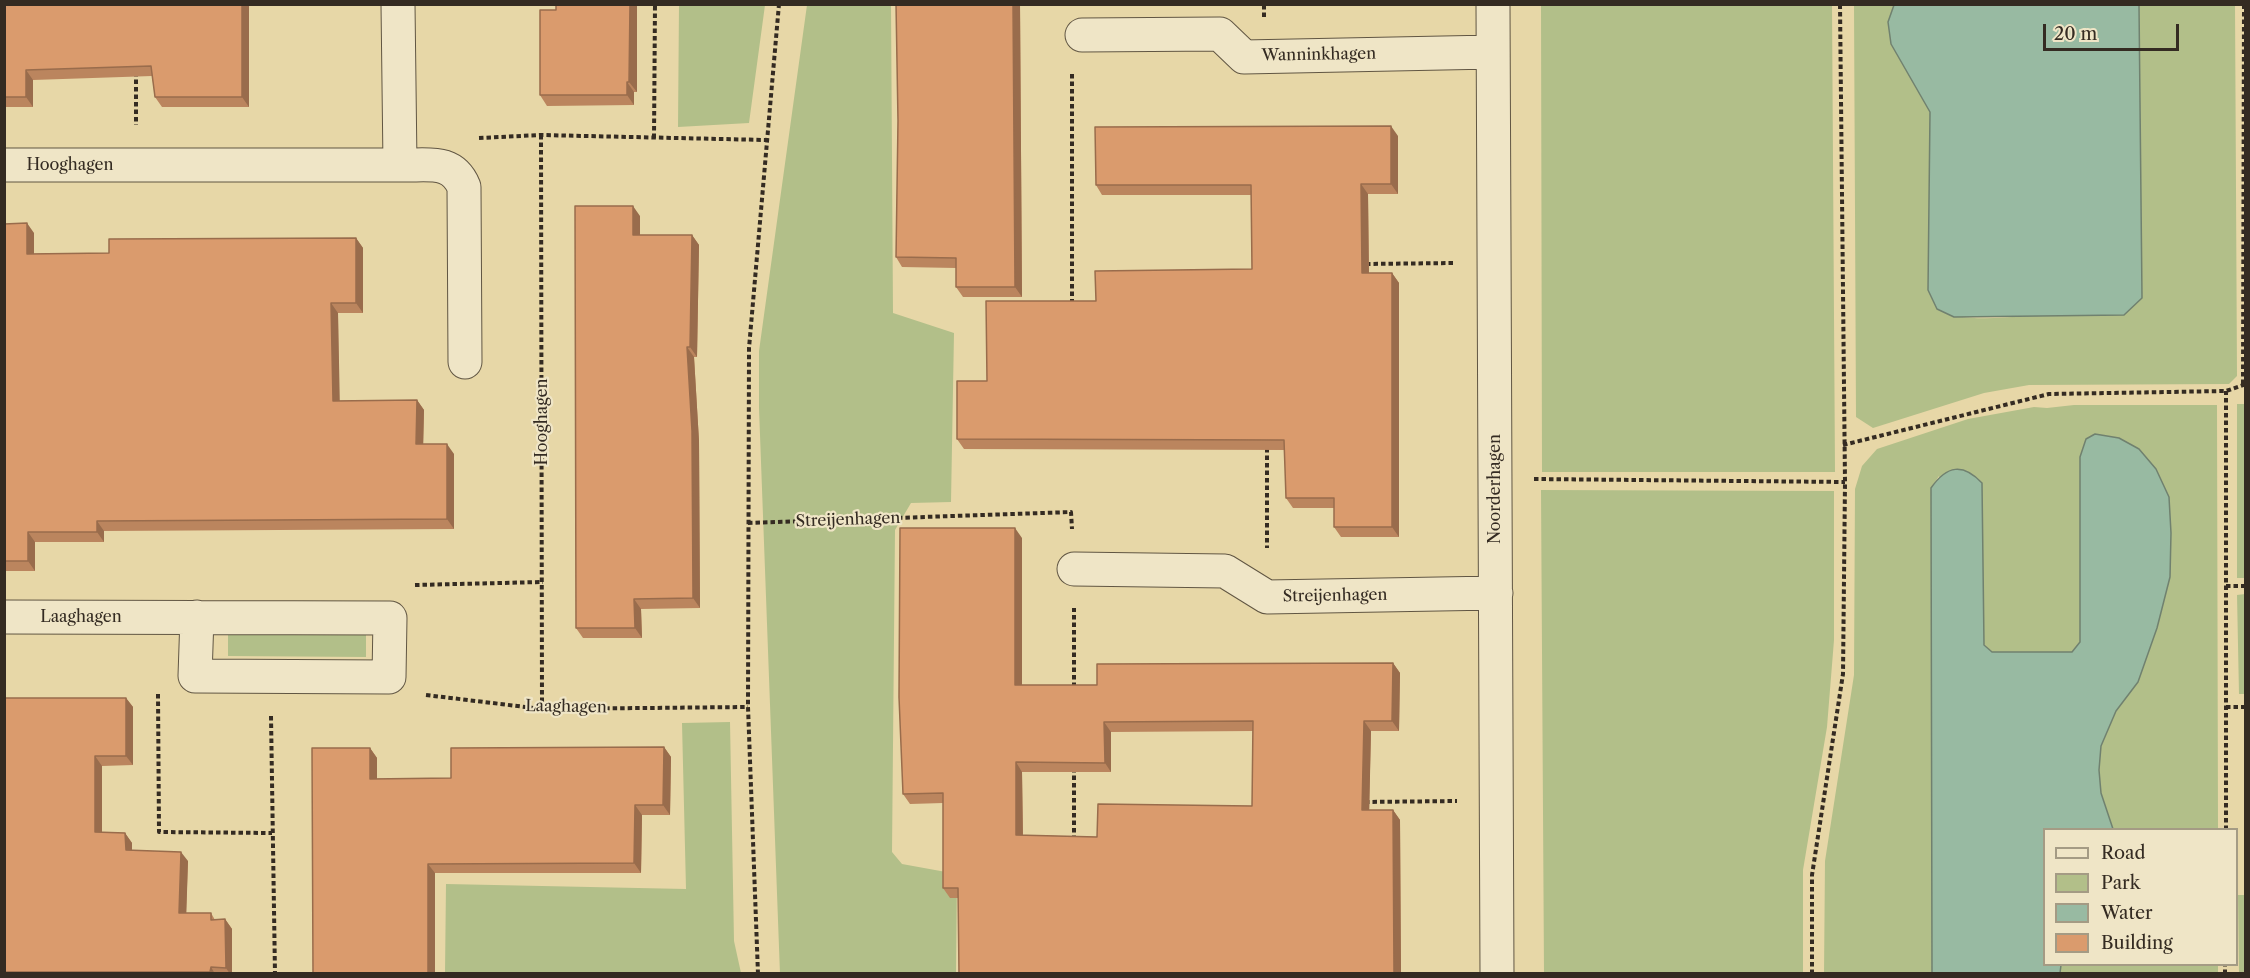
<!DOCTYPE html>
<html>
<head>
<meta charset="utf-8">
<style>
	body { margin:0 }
	#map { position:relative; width:2250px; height:978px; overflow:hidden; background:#e7d7a7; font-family:"Libre Caslon Text",serif }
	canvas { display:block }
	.frame { position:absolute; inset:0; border:6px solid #342b22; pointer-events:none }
	.legend { position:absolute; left:2043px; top:828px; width:195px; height:138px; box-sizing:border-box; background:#efe5c6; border:2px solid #a49b84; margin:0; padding:8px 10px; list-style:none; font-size:18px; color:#342b22 }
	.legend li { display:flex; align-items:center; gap:12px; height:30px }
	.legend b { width:30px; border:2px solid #a49b84 }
	.scale { position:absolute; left:2043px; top:24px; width:136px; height:27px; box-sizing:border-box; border:3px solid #342b22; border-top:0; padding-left:8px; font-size:18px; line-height:21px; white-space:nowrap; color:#342b22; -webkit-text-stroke:4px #efe5c6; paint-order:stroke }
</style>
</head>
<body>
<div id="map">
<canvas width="2250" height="978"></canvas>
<div class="frame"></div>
<ul class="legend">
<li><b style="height:8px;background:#efe5c6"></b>Road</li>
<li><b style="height:16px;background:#b2bf89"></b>Park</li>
<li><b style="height:16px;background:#98baa2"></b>Water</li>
<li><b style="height:16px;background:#da9b6d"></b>Building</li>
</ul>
<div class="scale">20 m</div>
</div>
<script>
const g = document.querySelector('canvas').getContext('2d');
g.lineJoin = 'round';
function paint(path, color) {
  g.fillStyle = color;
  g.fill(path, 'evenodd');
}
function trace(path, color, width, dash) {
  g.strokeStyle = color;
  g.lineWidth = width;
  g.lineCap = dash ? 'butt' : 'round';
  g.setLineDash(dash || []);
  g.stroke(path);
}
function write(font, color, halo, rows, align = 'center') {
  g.font = font + ' "Libre Caslon Text",serif';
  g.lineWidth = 4.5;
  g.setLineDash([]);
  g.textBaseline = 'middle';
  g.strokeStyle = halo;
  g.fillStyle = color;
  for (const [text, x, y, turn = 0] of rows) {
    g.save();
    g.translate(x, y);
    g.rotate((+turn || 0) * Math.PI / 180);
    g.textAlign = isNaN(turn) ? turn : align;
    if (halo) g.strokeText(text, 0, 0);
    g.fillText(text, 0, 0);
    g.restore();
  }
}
paint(new Path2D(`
	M 679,5 L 765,5 L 749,123 L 678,127 Z
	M 807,5 L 891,5 L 893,313 L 954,333 L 951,502 L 911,503 L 895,530 L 892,852 L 902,864 L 957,874 L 956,973 L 780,974 L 759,408 L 759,351 Z
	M 1541,5 L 1832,5 L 1835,472 L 1542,472 Z
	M 1854,5 L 1894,5 L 1888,22 L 1891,44 L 1930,111 L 1928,290 C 1931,296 1934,306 1940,310 C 1973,332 2100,304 2142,298 L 2139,5 L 2235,5 L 2237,376 L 2229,384 L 2029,385 L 1984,393 L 1873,428 L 1856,417 Z
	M 2237,404 L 2245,404 L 2245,578 L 2237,578 Z
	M 2074,405 L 2217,405 L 2218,829 L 2113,829 L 2101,793 L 2099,770 L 2101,746 L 2116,711 L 2138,682 L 2170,577 L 2169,498 L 2086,439 L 2080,457 L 2080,642 L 2072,652 L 1991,652 L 1984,644 L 1939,476 L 1931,488 L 1932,973 L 1824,974 L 1825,861 L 1854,675 L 1855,489 L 1862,466 L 1877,449 L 1968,419 L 2034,407 L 2047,408 Z
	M 1541,490 L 1834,491 L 1834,640 L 1827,727 L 1803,870 L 1803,973 L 1544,973 Z
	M 2245,594 L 2245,694 L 2239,694 L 2237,595 Z
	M 228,634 L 366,635 L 366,657 L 228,656 Z
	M 730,722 L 734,941 L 741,973 L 445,973 L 446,884 L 686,889 L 682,723 Z
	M 2238,895 L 2245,895 L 2245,973 L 2239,973 Z
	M 2061,965 L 2218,965 L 2218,973 L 2060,974 Z`), '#b2bf89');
const water = new Path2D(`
	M 1894,5 L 2139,5 L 2142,298 L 2124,315 L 1954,317 L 1937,309 L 1928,290 L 1930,112 L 1891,44 L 1888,22 Z
	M 2095,434 L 2119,438 L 2139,449 L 2156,469 L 2169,497 L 2171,533 L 2170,577 L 2157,628 L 2138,682 L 2116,711 L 2101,746 L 2099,770 L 2101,793 L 2113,829 L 2044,830 L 2044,964 L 2061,965 L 2060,973 L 1932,973 L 1931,488 C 1947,465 1963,463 1982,483 L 1984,645 L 1992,652 L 2072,652 L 2080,642 L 2080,457 L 2086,439 Z`);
paint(water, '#98baa2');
trace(water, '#70816f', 1.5);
const minor = new Path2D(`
	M 398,4 L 400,165
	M 1493,4 L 1497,974
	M 1082,35 L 1220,34 L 1244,57 L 1493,52
	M 4,165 L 400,165 C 427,166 452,158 464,187 L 465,362
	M 1074,569 L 1225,571 L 1267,597 L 1496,593
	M 4,617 L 390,618 L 389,677 L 195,676 L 197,617`);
trace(minor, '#615643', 35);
trace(new Path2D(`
	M 1264,17 L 1264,4
	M 136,72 L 136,125
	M 1072,74 L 1072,304
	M 541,135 L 542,709
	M 479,138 L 541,135 L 766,140
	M 654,138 L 655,4
	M 1366,264 L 1455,263
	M 2243,384 L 2244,4
	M 1843,445 L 2049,394 L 2226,391 L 2246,384
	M 1267,448 L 1267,548
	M 1534,479 L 1845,482
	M 748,523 L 1071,512 L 1072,529
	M 415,585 L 543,582
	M 2226,586 L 2246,586
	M 1074,687 L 1074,608
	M 158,694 L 159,832 L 272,833
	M 426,695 L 542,709 L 748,707
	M 2226,707 L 2246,707
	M 271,716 L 275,974
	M 1365,802 L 1457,801
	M 2226,830 L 2226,391
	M 1074,840 L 1074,767
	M 758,974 L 748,707 L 749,348 L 779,4
	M 1812,974 L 1812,875 L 1843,674 L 1845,482 L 1840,4
	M 2225,974 L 2225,964`), '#342b22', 4, [4.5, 3]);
trace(minor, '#efe5c6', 33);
paint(new Path2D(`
	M 4,4 L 249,4 L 249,107 L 162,107 L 155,97 L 152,76 L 33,80 L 33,107 L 4,107 Z
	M 637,4 L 637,92 L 634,92 L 634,105 L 547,106 L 540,95 L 556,10 Z
	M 896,4 L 1020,4 L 1022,297 L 963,297 L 956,287 L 956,268 L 902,267 L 896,257 L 898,121 Z
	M 1398,136 L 1398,194 L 1368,194 L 1369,273 L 1392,273 L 1399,283 L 1399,537 L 1341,537 L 1334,527 L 1334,508 L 1293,508 L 1286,498 L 1285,450 L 964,449 L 957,439 L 987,381 L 1252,269 L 1251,195 L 1102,195 L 1096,185 Z
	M 640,216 L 640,235 L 692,235 L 699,245 L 697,357 L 694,357 L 699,441 L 700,608 L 641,609 L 642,638 L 583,638 L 576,628 Z
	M 4,224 L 34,233 L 34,254 L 109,253 L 356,238 L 363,248 L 363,313 L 338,313 L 339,401 L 417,400 L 424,410 L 423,444 L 454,454 L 454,529 L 104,531 L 104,542 L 35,542 L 35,571 L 4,571 Z
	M 1022,538 L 1022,685 L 1097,685 L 1393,663 L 1400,673 L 1399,731 L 1371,731 L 1369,810 L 1393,810 L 1400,820 L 1401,974 L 959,974 L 958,898 L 950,898 L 943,888 L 943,803 L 910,804 L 903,794 ZM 1253,731 L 1252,806 L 1097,837 L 1023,835 L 1022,772 L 1111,772 L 1111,732 Z
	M 4,698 L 126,698 L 133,707 L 133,765 L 102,766 L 102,832 L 125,833 L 132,843 L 132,851 L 188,861 L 186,913 L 211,913 L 215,920 L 225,919 L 232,929 L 232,974 L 4,974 Z
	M 664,747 L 671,757 L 670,815 L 642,815 L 641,873 L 435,873 L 313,974 L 370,748 L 377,758 L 377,779 L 451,778 Z`), '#bb855e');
paint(new Path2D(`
	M 242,4 L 249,4 L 249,107 L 242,97 Z
	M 630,4 L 637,4 L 637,92 L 629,82 Z
	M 1013,4 L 1020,4 L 1022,297 L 1015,287 Z
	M 26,70 L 33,80 L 33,107 L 26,97 Z
	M 627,82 L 634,92 L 634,105 L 627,95 Z
	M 1391,126 L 1398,136 L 1398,194 L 1391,184 Z
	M 1361,184 L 1368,194 L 1369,283 L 1362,273 Z
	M 633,206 L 640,216 L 640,245 L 633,235 Z
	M 27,223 L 34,233 L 34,264 L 27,254 Z
	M 692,235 L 699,245 L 697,357 L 690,347 Z
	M 356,238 L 363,248 L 363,313 L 356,303 Z
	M 1392,273 L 1399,283 L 1399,537 L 1392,527 Z
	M 331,303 L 338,313 L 340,411 L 333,401 Z
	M 687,347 L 694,357 L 699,441 L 700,608 L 693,598 Z
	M 417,400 L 424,410 L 423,454 L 416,444 Z
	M 447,444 L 454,454 L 454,529 L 447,519 Z
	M 97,521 L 104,531 L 104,542 L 97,532 Z
	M 1015,528 L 1022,538 L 1022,695 L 1015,685 Z
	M 28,532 L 35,542 L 35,571 L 28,561 Z
	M 634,599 L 641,609 L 642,638 L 635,628 Z
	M 1393,663 L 1400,673 L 1399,731 L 1392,721 Z
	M 126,698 L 133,707 L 133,765 L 126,756 Z
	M 1364,721 L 1371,731 L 1369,820 L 1362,810 Z
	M 1104,722 L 1111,732 L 1111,772 L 1105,763 Z
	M 664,747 L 671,757 L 670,815 L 663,805 Z
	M 370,748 L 377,758 L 377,789 L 370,779 Z
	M 95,756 L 102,766 L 102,842 L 95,832 Z
	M 1016,762 L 1022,772 L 1023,845 L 1016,835 Z
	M 635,805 L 642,815 L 641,873 L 634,863 Z
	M 1393,810 L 1400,820 L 1401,974 L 1394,974 Z
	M 125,833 L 132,843 L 132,860 L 126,850 Z
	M 181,852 L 188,861 L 186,923 L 179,913 Z
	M 428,864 L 435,873 L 435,974 L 428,974 Z
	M 225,919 L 232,929 L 232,974 L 230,974 L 226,968 Z
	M 211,967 L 215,974 L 212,974 L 210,972 Z`), '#996c4c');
const building = new Path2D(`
	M 4,4 L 242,4 L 242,97 L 155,97 L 151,66 L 26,70 L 26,97 L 4,97 Z
	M 556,4 L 630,4 L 629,82 L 627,82 L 627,95 L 540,95 L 540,10 L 556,10 Z
	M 896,4 L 1013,4 L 1015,287 L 956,287 L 956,258 L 896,257 L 898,121 Z
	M 1391,126 L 1391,184 L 1361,184 L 1362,273 L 1392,273 L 1392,527 L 1334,527 L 1334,498 L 1286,498 L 1284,440 L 957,439 L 957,381 L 987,381 L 986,301 L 1096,301 L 1095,271 L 1252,269 L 1251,185 L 1096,185 L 1095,127 Z
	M 575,206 L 633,206 L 633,235 L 692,235 L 690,347 L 687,347 L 692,431 L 693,598 L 634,599 L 635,628 L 576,628 Z
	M 27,223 L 27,254 L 109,253 L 109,239 L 356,238 L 356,303 L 331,303 L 333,401 L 417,400 L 416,444 L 447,444 L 447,519 L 97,521 L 97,532 L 28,532 L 28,561 L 4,561 L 4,224 Z
	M 900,528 L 1015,528 L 1015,685 L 1097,685 L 1097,664 L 1393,663 L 1392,721 L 1364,721 L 1362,810 L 1393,810 L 1394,974 L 959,974 L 958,888 L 943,888 L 943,793 L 903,794 L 899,697 ZM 1253,721 L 1252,806 L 1098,804 L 1097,837 L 1016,835 L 1016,762 L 1105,763 L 1104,722 Z
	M 4,698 L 126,698 L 126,756 L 95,756 L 95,832 L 125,833 L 126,850 L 181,852 L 179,913 L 211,913 L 211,920 L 225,919 L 226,968 L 211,967 L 210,972 L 4,972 Z
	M 664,747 L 663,805 L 635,805 L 634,863 L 428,864 L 428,974 L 313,974 L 312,748 L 370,748 L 370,779 L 451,778 L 451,748 Z`);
paint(building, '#da9b6d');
trace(building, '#996c4c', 1.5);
write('16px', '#342b22', '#efe5c6', [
	["Wanninkhagen",1319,55,-1],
	["Hooghagen",70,165],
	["Hooghagen",542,422,-90],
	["Noorderhagen",1495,489,-90],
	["Streijenhagen",848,520,-2],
	["Streijenhagen",1335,596,-1],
	["Laaghagen",81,617],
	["Laaghagen",566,707,1]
]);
</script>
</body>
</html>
